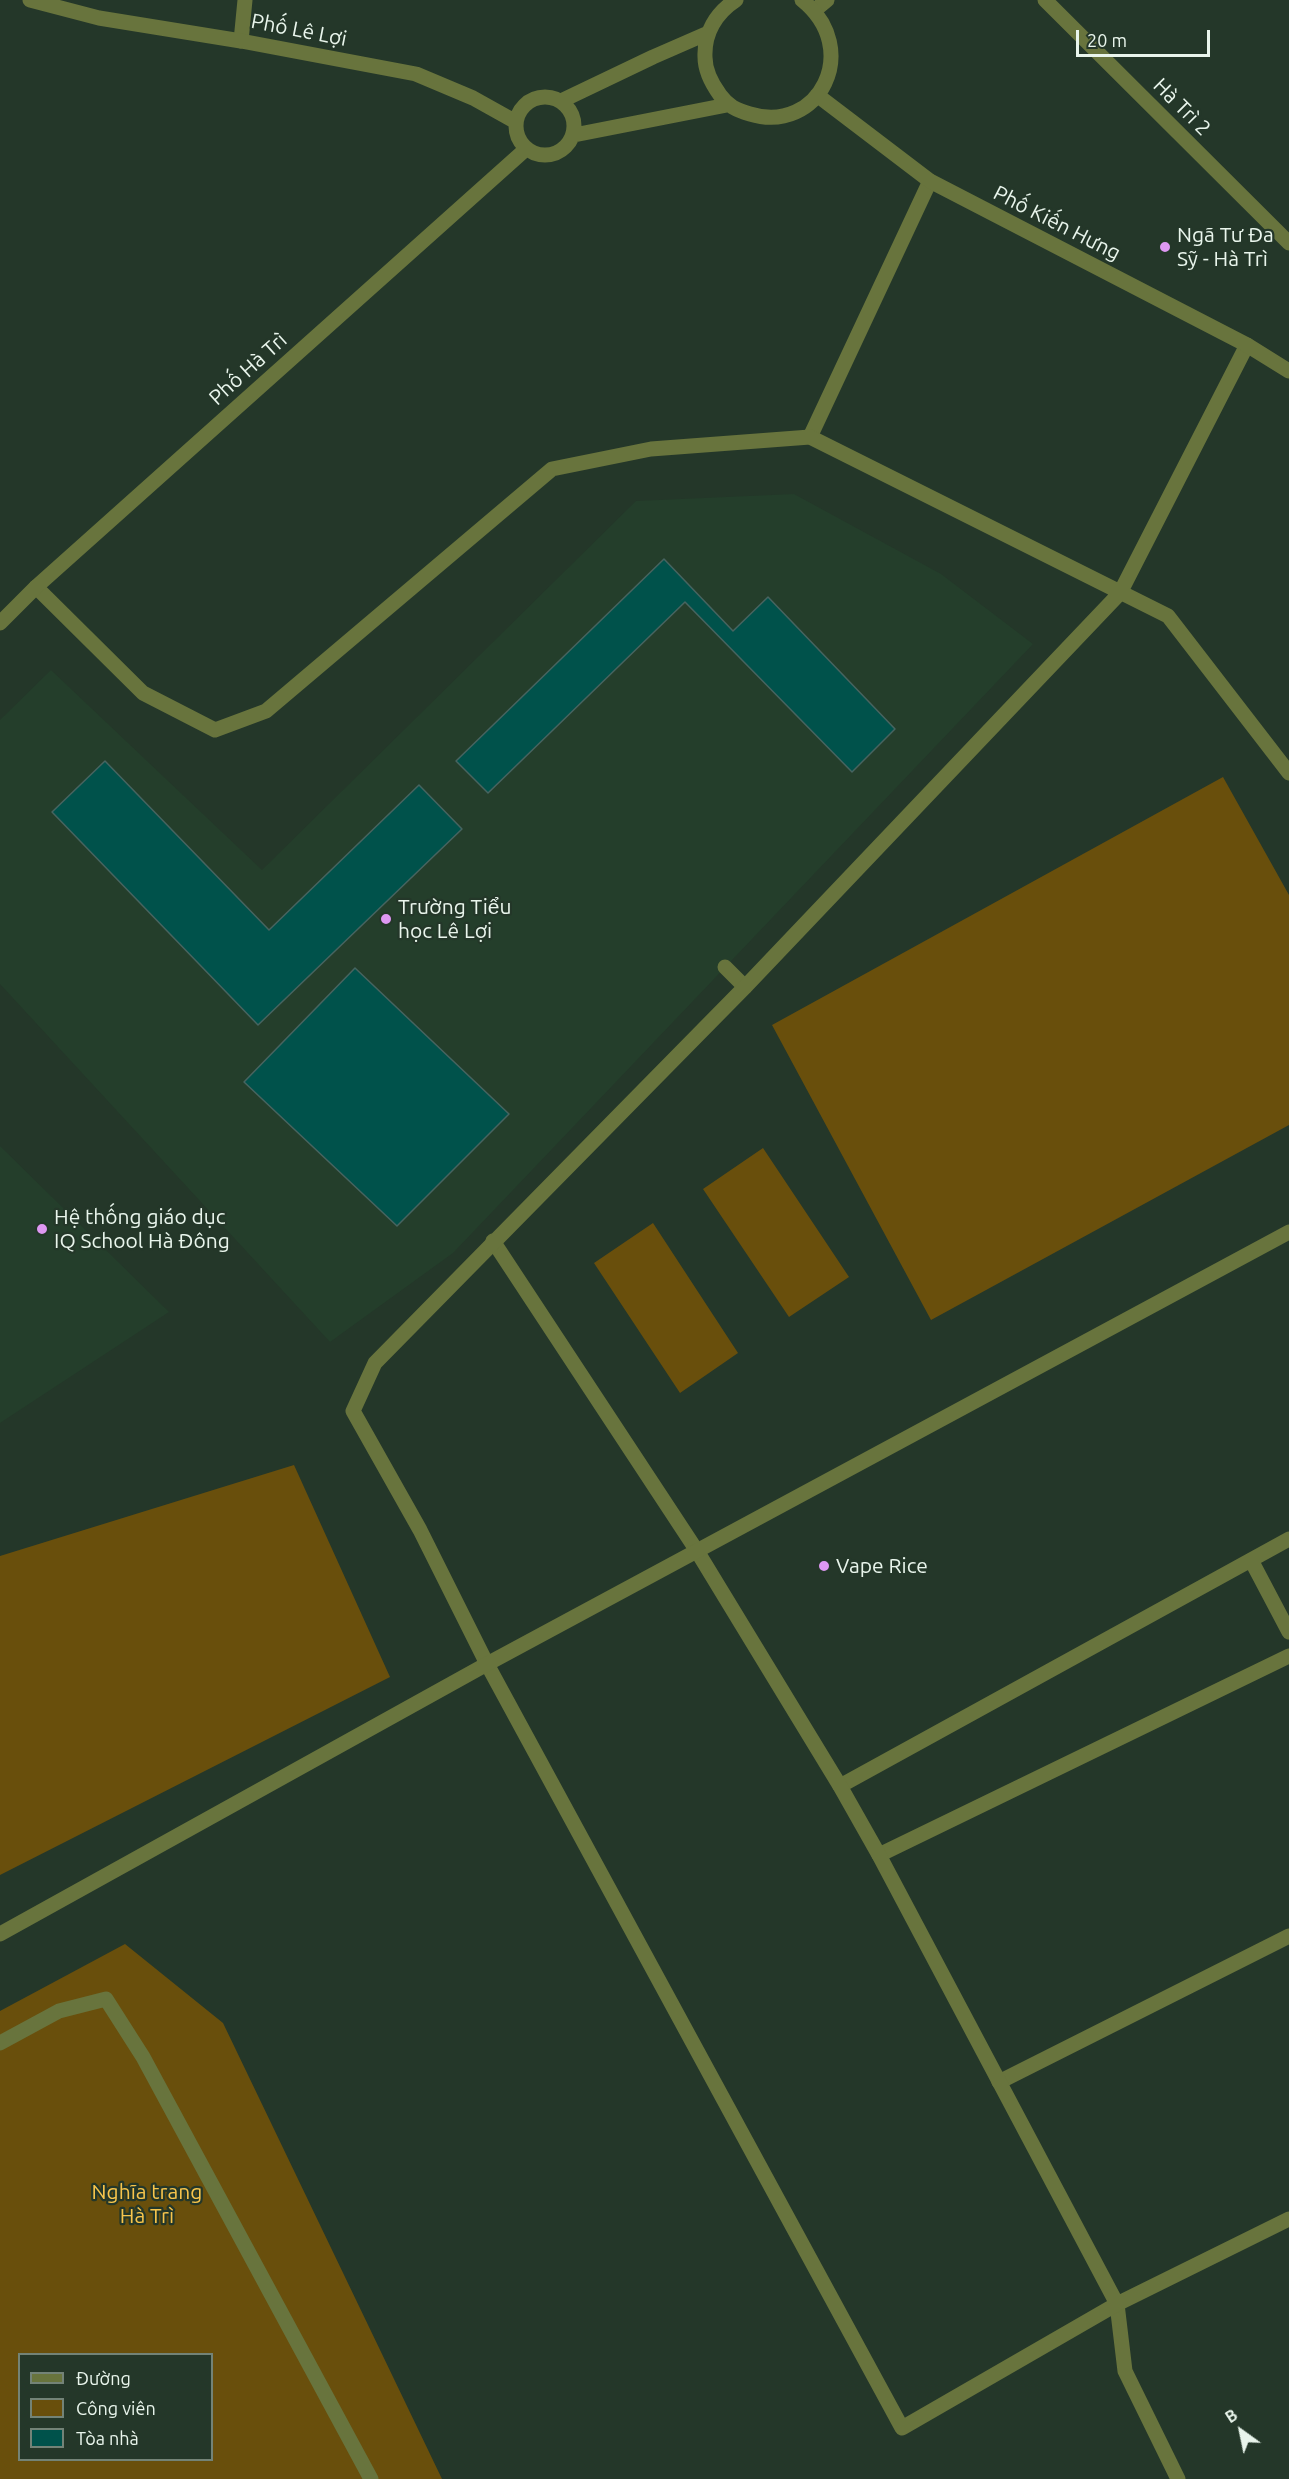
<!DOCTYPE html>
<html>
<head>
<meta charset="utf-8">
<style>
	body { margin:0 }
	#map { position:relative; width:1289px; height:2479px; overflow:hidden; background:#243729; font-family:Ubuntu,sans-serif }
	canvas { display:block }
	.legend { position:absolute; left:18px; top:2353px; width:195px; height:108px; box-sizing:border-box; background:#243729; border:2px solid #738377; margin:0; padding:8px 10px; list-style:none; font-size:18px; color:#e9f5ec }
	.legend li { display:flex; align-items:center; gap:12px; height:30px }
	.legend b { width:30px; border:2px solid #738377 }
	.north { position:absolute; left:1211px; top:2401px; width:60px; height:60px; -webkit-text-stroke:4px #243729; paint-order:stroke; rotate:327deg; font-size:16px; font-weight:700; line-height:24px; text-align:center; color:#e9f5ec }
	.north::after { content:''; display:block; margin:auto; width:21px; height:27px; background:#e9f5ec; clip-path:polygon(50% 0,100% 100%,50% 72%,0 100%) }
	.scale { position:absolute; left:1076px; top:30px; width:134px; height:27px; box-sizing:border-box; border:3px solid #e9f5ec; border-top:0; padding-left:8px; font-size:18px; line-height:21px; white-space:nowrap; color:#e9f5ec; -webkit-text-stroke:4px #243729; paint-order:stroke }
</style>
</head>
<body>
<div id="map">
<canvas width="1289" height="2479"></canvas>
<ul class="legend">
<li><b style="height:8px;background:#68743d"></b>Đường</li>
<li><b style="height:16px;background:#694f0c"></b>Công viên</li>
<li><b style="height:16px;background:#00524b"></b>Tòa nhà</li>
</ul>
<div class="north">B</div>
<div class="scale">20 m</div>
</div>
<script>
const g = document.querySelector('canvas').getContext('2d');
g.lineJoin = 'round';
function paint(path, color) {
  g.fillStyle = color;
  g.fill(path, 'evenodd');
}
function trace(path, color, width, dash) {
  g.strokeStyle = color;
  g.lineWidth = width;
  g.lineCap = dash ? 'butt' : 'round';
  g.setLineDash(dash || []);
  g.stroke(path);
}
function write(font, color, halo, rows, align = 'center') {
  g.font = font + ' Ubuntu,sans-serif';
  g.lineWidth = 4.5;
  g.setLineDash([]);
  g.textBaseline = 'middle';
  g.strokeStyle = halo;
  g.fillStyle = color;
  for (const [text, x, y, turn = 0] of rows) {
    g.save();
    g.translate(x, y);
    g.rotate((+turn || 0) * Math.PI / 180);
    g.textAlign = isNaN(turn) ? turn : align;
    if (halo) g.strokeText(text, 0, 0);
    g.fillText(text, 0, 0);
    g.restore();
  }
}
paint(new Path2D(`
	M 794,494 L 941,574 L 1033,644 L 453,1253 L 330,1342 L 0,984 L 0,720 L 51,670 L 262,870 L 636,501 Z
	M 0,1146 L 169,1312 L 0,1423 Z`), '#243e2b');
paint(new Path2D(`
	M 1223,777 L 1289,895 L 1289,1125 L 931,1320 L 772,1025 Z
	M 763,1148 L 849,1277 L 789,1317 L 703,1189 Z
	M 653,1223 L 738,1353 L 680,1393 L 594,1263 Z
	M 294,1465 L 390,1677 L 0,1875 L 0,1556 Z
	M 125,1944 L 223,2023 L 442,2479 L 0,2479 L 0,2011 ZM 20,2354 L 212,2354 L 212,2460 L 20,2460 Z`), '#694f0c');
const building = new Path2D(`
	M 664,559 L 733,631 L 768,597 L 895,729 L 852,772 L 685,602 L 488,793 L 456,761 Z
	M 105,761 L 269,930 L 419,785 L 462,829 L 258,1025 L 52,812 Z
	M 355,968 L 509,1114 L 397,1226 L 244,1082 Z`);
paint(building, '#00524b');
trace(building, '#476460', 1.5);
trace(new Path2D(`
	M 241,41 L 245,0
	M 810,437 L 930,181
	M 725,967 L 745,987
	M 493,1241 L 697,1551
	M 1251,1560 L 1289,1632
	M 840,1786 L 1289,1539
	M 879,1855 L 1289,1656
	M 0,2043 L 59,2011 L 106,1999 L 143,2057 L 371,2479
	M 999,2082 L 1289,1936
	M 1117,2304 L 1125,2371 L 1178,2479`), '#68743d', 15);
trace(new Path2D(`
	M 1045,0 L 1289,243
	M 815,10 L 827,0
	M 1247,345 L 1120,593 L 745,987 L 375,1363 L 353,1411 L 420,1530 L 487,1664 L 902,2428 L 1117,2304 L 1289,2219
	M 36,587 L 143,693 L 215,730 L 266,711 L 552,469 L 651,449 L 810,437 L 1168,616 L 1289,773
	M 697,1551 L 840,1786 L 879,1855 L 1117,2304`), '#68743d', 15);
trace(new Path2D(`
	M 30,0 L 99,18 L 241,41 L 416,74 L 473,98 L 516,122
	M 736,0 C 716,13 704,33 705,57 C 705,72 712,84 720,95 C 728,106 736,110 750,114 C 819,135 863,49 802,0
	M 817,95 L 930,181 L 1247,345 L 1289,371
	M516 126a29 29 0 1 1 58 0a29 29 0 1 1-58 0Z
	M 561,101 L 653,57 L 708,33
	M 574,135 L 727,105
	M 0,623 L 36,587 L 526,149
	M 0,1934 L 487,1664 L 1289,1232`), '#68743d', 15);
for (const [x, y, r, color] of [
	[1165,247,6,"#de98f2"],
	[386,919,6,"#de98f2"],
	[42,1229,6,"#de98f2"],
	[824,1566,6,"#de98f2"]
]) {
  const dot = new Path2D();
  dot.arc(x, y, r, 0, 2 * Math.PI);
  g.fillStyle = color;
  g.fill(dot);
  trace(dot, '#243729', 2);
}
write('21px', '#e9f5ec', '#243729', [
	["Phố Lê Lợi",299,30,11],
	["Hà Trì 2",1182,107,45],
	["Phố Kiến Hưng",1057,223,27],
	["Phố Hà Trì",248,369,-42]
]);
write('21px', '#e9f5ec', '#243729', [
	["Ngã Tư Đa",1177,235],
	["Sỹ - Hà Trì",1177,259],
	["Trường Tiểu",398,907],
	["học Lê Lợi",398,931],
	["Hệ thống giáo dục",54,1217],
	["IQ School Hà Đông",54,1241],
	["Vape Rice",836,1566]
], 'left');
write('21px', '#f7c54c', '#243729', [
	["Nghĩa trang",147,2192],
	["Hà Trì",147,2216]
]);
</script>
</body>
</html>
